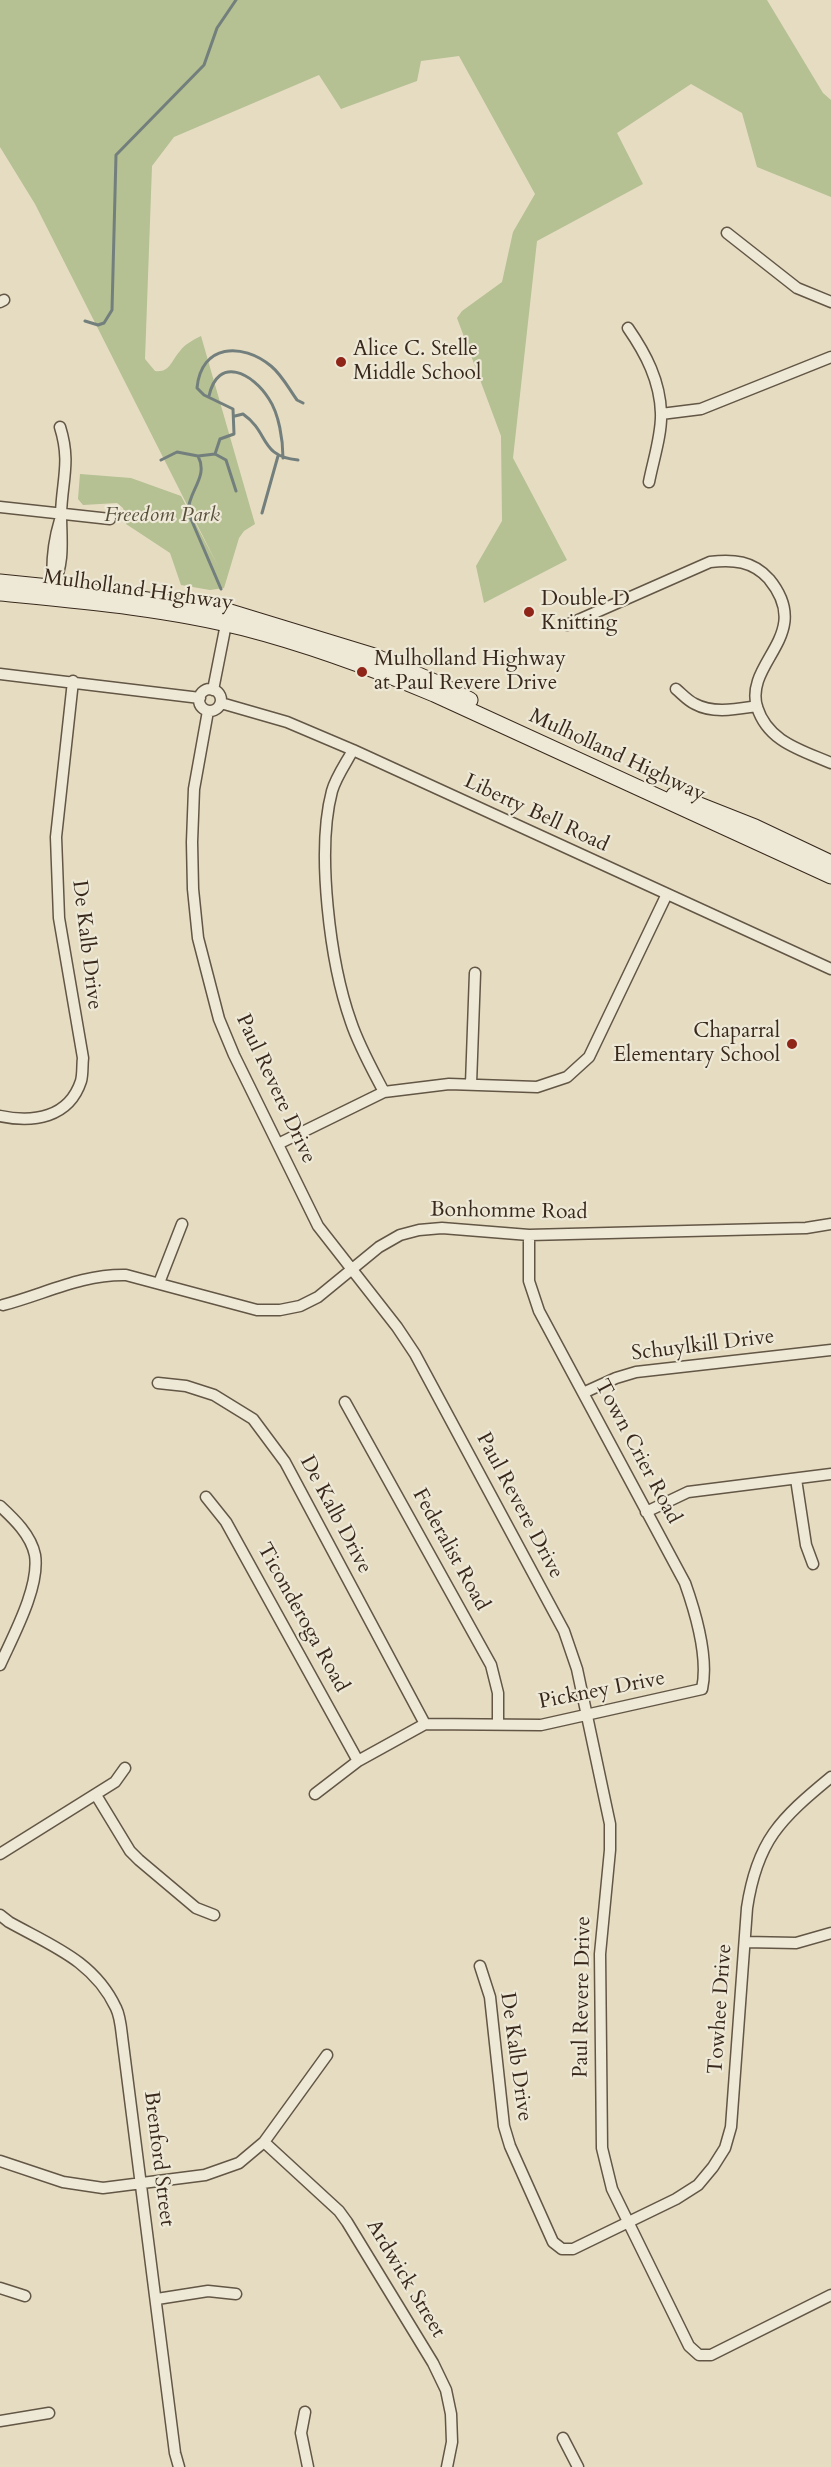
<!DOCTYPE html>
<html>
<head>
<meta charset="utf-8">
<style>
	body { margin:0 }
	canvas { display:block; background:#e5dcc1 }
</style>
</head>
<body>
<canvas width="831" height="2467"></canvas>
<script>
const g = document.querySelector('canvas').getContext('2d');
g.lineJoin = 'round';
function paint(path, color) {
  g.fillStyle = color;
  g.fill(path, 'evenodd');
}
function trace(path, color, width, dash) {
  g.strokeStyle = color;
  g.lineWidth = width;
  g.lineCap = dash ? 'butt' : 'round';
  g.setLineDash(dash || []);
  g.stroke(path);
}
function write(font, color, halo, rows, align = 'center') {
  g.font = font + ' Cardo,serif';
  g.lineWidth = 4.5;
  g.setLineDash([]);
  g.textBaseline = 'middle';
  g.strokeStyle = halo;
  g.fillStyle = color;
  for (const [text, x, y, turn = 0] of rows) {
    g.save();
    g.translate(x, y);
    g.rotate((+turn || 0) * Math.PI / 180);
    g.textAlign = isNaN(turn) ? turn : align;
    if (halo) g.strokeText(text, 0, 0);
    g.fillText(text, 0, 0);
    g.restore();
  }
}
paint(new Path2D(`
	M 0,0 L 767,0 L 823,93 L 831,100 L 831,197 L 757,167 L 742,113 L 691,84 L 617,133 L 643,184 L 537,241 L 513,458 L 567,560 L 484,603 L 476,566 L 502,521 L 501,436 L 457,318 L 462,311 L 502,282 L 513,232 L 535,194 L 459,56 L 421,61 L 417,81 L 341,109 L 319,75 L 174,137 L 152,166 L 145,359 L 155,371 C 170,373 171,361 180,351 C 185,344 193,340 201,336 L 255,524 L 244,531 L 239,538 L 224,588 L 210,590 L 181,585 L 170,553 L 126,524 L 123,508 L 117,503 L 83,505 L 78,499 L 80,474 L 131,478 L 181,496 L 219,568 L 35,204 L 0,147 Z`), '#b5c093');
trace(new Path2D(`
	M 85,321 L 98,325 L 104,323 L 112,310 L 116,155 L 204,65 L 217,28 L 236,0
	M 209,396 C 218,355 253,373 269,399 C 279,414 283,440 283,458
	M 235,416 L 243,414 C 270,433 259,456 298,460
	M 215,454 L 220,439 L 234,434 L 233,409 L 204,395 L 197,388 C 201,344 242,342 271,366 C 282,375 289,389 297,400 L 303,403
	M 198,456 C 209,477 188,491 188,512 L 221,589
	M 161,460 L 177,452 L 198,456 L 215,454 L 226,460 L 236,491
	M 262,513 L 278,456`), '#737f7d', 3);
const minor = new Path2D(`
	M 727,233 L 797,288 L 831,302
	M 0,302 L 4,300
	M 628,328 C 646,354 660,381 661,413 C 662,434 653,461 649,482
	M 661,414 L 701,409 L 831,357
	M 0,507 L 110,519
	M 53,587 C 65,561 61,540 61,514 C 62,480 71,462 60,427
	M 53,588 C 51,564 53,543 60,520
	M 567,625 L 710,562 C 733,559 753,561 769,579 C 815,635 744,662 757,707 C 768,742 801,750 831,763
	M 0,674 L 200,698
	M199 700a11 11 0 1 1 22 0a11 11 0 1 1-22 0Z
	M 676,689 C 682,694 688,701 695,704 C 713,714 737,709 757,706
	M 213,690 L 227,619
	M 221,703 L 287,722 L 353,750 L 831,969
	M 208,711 L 194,789 L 192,842 L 193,889 L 198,938 L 219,1019 L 234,1055 L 318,1226 L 397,1327 L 415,1354 L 564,1631 L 577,1669 L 610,1824 L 610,1850 L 600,1954 L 602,2148 L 612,2189 L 689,2346 L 699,2355 L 711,2355 L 831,2295
	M 353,750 C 346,763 336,777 332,791 C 316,851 330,963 351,1022 C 359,1046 372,1069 384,1092
	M 471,1084 L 475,973
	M 0,1116 C 33,1123 69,1118 81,1081 C 83,1074 82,1065 83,1058 L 59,918 L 56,837 L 73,681
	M 278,1144 L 384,1092 L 449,1084 L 537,1087 L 567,1077 L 589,1057 L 666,896
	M 159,1283 L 182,1224
	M 3,1305 C 45,1294 82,1274 126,1275 L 257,1310 L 280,1310 L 300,1306 L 318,1297 L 379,1247 L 400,1235 L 419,1230 L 442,1228 L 529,1235 L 806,1228 L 831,1224
	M 158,1383 L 186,1386 L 214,1395 L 253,1419 L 285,1462 L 425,1724
	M 583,1393 L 616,1378 L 636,1372 L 831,1350
	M 345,1402 L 491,1665 L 498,1693 L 498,1724
	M 796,1479 L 806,1545 L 813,1564
	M 206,1497 L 226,1522 L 358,1761
	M 0,1506 C 14,1519 31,1535 35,1555 C 40,1587 13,1636 0,1665
	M 646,1512 L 688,1492 L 831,1474
	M 315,1794 L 358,1761 L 425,1724 L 541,1725 L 702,1689 C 709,1657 696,1614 685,1583 L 539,1311 L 529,1281 L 529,1235
	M 96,1795 L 130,1851 L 139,1860 L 196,1908 L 214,1915
	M 0,1854 L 115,1782 L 125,1768
	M 0,1915 L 9,1922 C 52,1946 94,1961 116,2008 C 120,2016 121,2027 122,2036 L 175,2453 L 179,2467
	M 745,1942 L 796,1943 L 831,1933
	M 480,1966 L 490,1997 L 504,2126 L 510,2146 L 553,2242 L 562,2249 L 573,2249 L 676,2199 L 698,2185 L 713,2167 L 725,2148 L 731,2127 L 747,1908 C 757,1841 780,1819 831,1777
	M 264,2142 L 339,2211 L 347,2222 L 433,2363 L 446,2390 L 451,2414 L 452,2442 L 447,2467
	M 0,2161 L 63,2182 L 103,2188 L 205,2175 L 239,2163 L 264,2142 L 327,2055
	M 0,2288 L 25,2296
	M 157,2299 L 208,2291 L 236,2294
	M 305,2412 L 301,2433 L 308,2467
	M 0,2421 L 49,2413
	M 563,2438 L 578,2467`);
const secondary = new Path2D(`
	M 0,582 L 79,590 L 230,612 L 374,656 L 437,683 L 470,700
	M 0,593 C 82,601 165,608 244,628 C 310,645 372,668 434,694 L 831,876
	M 674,795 L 755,827 L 831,863`);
trace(minor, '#635645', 13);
trace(secondary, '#38291c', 17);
trace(minor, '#eee8d7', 10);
trace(secondary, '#eee8d7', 15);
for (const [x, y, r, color] of [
	[341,362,6,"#8f2418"],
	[529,612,6,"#8f2418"],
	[362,672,6,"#8f2418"],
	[792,1044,6,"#8f2418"]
]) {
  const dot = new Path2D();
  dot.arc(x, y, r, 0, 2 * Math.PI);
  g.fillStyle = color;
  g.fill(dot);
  trace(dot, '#eee8d7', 2);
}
write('21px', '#38291c', '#eee8d7', [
	["Alice C. Stelle",353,350],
	["Middle School",353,374],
	["Double D",541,600],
	["Knitting",541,624],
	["Mulholland Highway",374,660],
	["at Paul Revere Drive",374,684],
	["Chaparral",780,1032,"right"],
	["Elementary School",780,1056,"right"]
], 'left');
write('italic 21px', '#574f3a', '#eee8d7', [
	["Freedom Park",162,516]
]);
write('21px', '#38291c', '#eee8d7', [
	["Mulholland Highway",138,591,8],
	["Mulholland Highway",617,756,25],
	["Liberty Bell Road",536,814,25],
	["De Kalb Drive",86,945,83],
	["Paul Revere Drive",275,1089,65],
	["Bonhomme Road",509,1212,1],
	["Schuylkill Drive",703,1346,-7],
	["Town Crier Road",637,1452,62],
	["Paul Revere Drive",519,1506,62],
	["De Kalb Drive",335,1515,62],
	["Federalist Road",450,1550,61],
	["Ticonderoga Road",302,1618,61],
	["Pickney Drive",602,1691,-11],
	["Paul Revere Drive",583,1997,-89],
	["Towhee Drive",721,2009,-86],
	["De Kalb Drive",515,2057,82],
	["Brenford Street",158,2159,83],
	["Ardwick Street",405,2279,59]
]);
</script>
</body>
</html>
